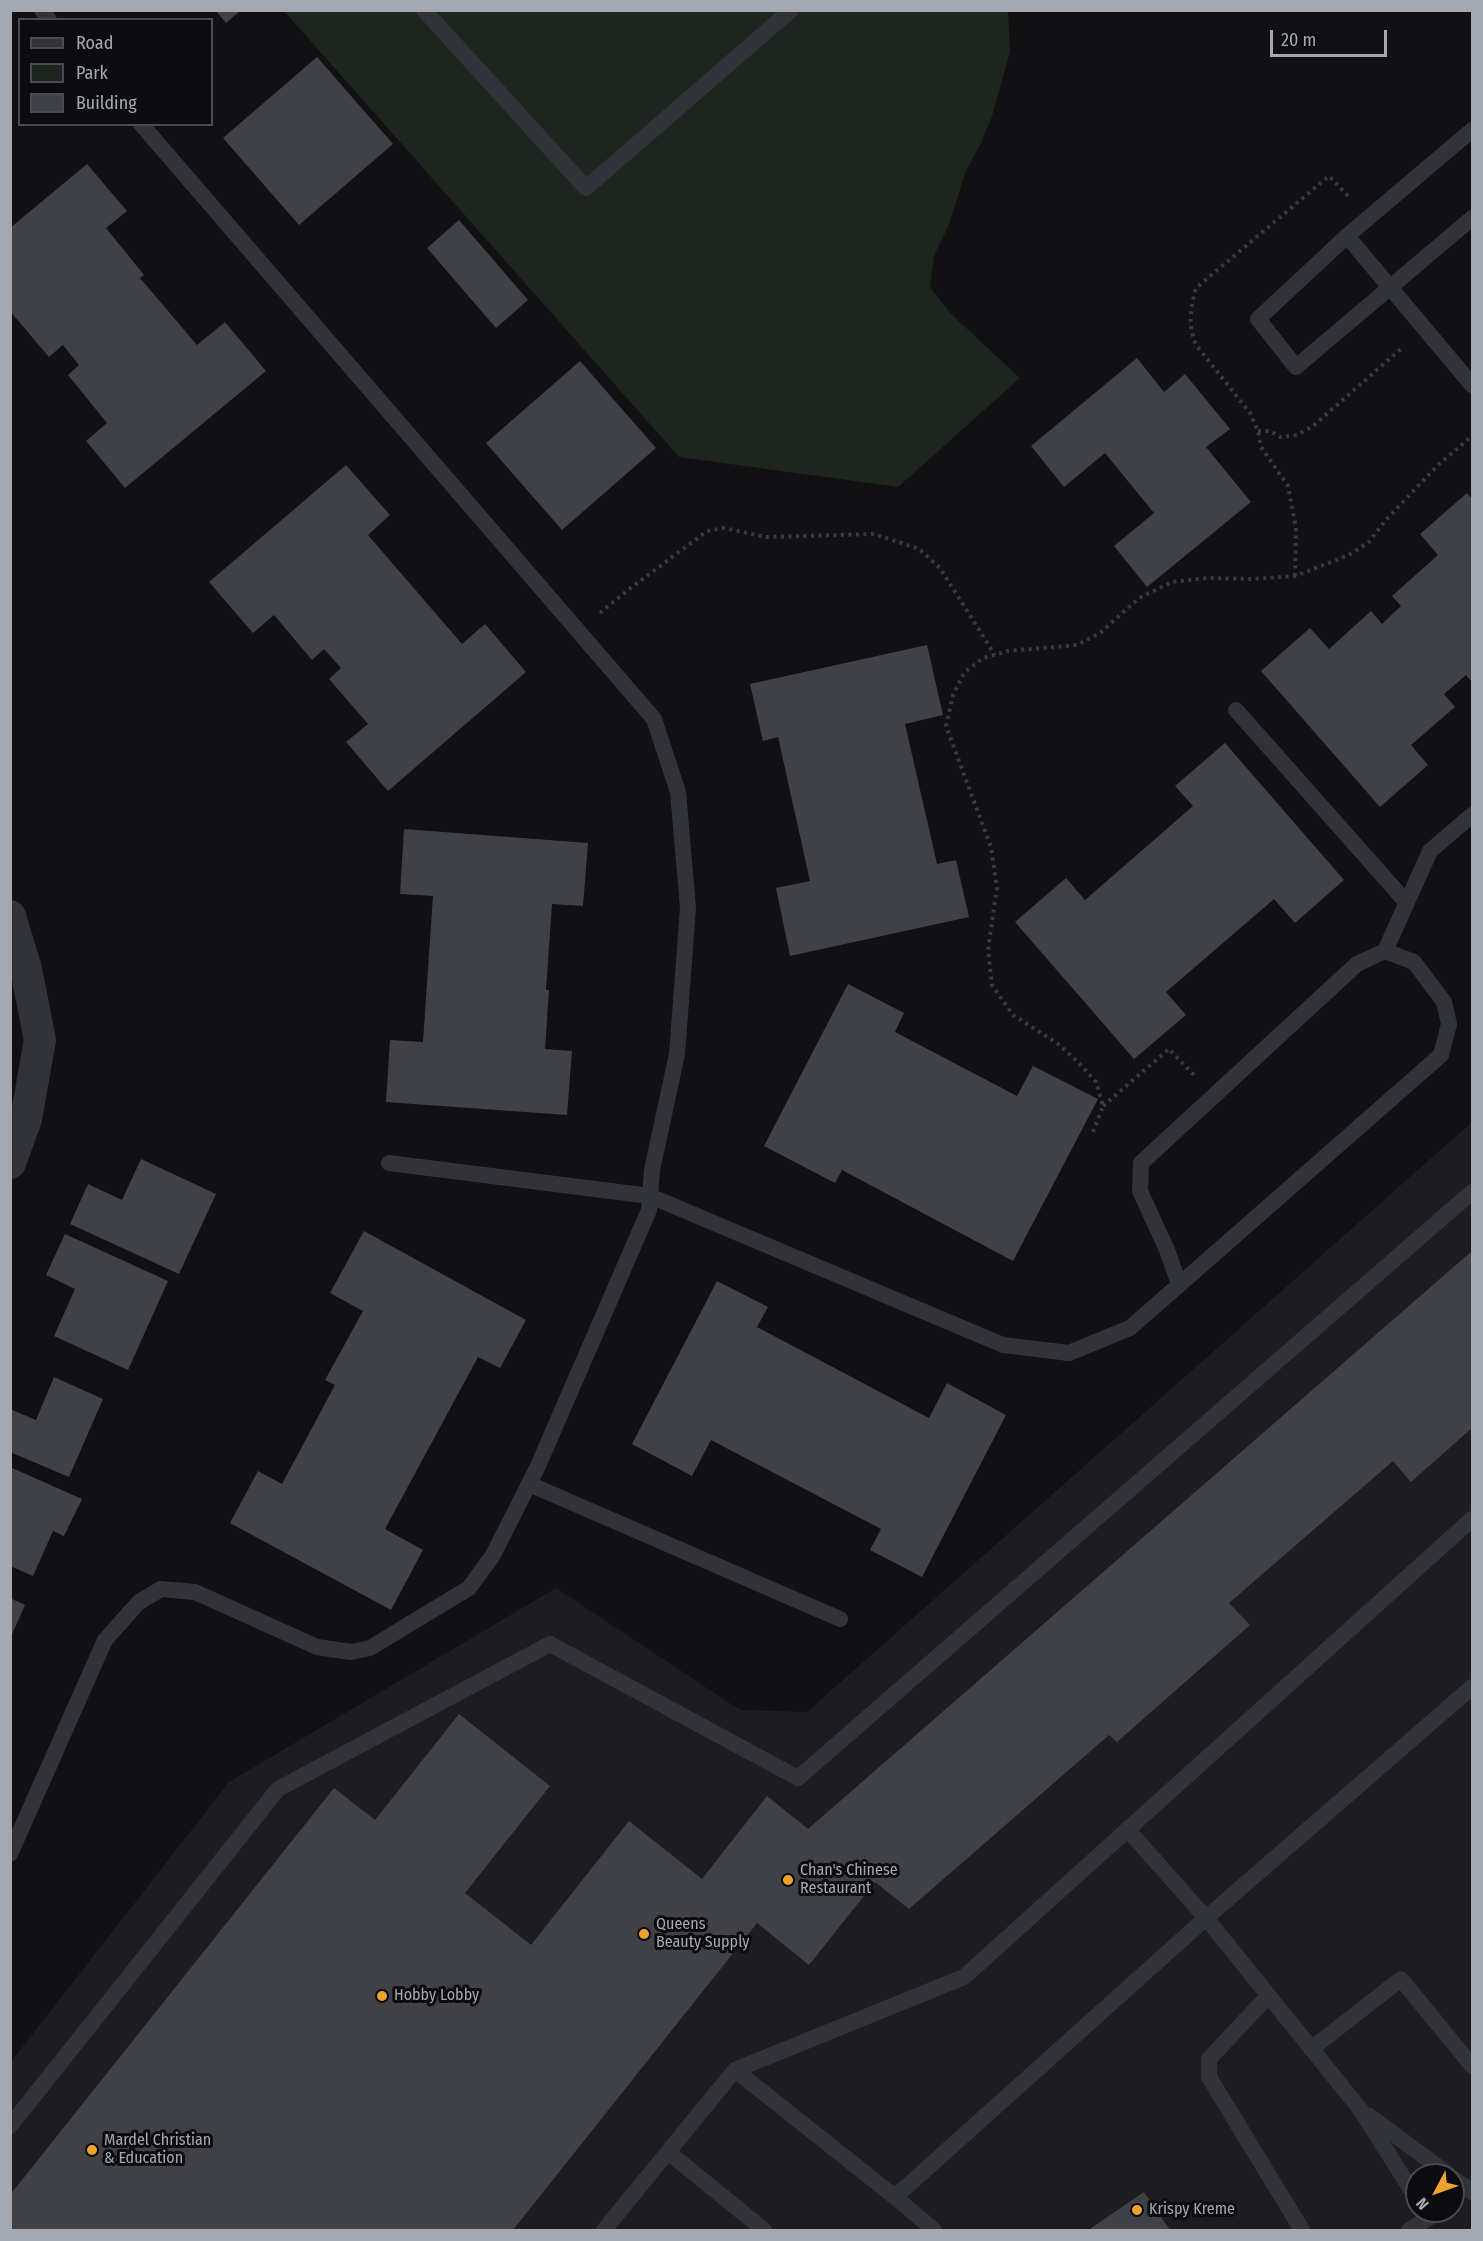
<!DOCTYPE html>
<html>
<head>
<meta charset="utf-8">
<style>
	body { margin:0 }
	#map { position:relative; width:1483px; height:2241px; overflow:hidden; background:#111113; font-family:"Fira Sans Condensed",sans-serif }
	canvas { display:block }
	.frame { position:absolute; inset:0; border:12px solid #a2a9b3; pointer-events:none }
	.legend { position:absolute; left:18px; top:18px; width:195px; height:108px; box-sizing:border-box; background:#0c0c0e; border:2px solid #484b50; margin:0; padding:8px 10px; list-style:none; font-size:18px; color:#a2a9b3 }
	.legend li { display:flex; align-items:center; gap:12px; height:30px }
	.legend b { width:30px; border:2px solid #484b50 }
	.north { position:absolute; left:1405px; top:2163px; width:60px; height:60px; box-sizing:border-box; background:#0c0c0e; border:2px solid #484b50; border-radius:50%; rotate:229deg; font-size:16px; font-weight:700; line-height:24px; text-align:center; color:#a2a9b3 }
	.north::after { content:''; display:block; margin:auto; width:21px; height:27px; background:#efa22c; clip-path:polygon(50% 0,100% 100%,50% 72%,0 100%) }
	.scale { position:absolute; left:1270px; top:30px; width:117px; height:27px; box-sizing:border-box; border:3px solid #a2a9b3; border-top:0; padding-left:8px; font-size:18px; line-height:21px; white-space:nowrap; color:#a2a9b3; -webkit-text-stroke:4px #0c0c0e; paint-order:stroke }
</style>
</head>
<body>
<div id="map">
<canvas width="1483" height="2241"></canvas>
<div class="frame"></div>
<ul class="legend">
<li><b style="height:8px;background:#323338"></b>Road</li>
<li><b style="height:16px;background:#1d251e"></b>Park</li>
<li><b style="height:16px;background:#404146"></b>Building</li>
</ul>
<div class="north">N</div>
<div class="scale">20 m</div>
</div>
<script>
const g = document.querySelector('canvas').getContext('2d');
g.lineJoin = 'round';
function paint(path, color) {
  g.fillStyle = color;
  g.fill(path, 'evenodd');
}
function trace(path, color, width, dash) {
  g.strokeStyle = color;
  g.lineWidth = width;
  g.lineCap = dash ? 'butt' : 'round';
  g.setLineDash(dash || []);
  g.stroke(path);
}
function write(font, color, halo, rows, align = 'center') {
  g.font = font + ' "Fira Sans Condensed",sans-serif';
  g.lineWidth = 6;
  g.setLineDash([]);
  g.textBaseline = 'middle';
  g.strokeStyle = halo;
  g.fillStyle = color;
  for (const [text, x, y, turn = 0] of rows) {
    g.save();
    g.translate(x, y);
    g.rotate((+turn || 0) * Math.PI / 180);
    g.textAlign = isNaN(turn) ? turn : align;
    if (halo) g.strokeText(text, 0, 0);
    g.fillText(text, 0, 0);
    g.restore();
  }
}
paint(new Path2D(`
	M 1472,1122 L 1472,2230 L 11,2230 L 10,2063 L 229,1782 L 556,1588 L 740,1710 L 807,1712 ZM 1417,2175 L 1453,2175 L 1453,2211 L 1417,2211 Z`), '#1d1d20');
paint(new Path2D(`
	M 284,11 L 1008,11 L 1010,52 L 992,116 L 981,143 L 966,171 L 948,227 L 934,256 L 930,287 L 951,314 L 1020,378 L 898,487 L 679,457 Z`), '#1d251e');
paint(new Path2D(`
	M 215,10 L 241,10 L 226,23 Z
	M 317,57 L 393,144 L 299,225 L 223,138 Z
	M 87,164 L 127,211 L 106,228 L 144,275 L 140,278 L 197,345 L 225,322 L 266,371 L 125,488 L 86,441 L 107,423 L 68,375 L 79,365 L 63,345 L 49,357 L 10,311 L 10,228 Z
	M 459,220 L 528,300 L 496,328 L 427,248 Z
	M 1137,358 L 1164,392 L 1185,374 L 1230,429 L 1206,447 L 1251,502 L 1147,587 L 1114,546 L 1154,513 L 1105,453 L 1064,487 L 1031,446 Z
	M 580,361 L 656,448 L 562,530 L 486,443 Z
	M 346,465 L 390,515 L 368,535 L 462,644 L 485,624 L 526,672 L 388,791 L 346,742 L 368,724 L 329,679 L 341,668 L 324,649 L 312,660 L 274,615 L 253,633 L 209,582 Z
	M 1467,493 L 1472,499 L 1472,682 L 1466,675 L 1444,694 L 1455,707 L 1411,745 L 1428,765 L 1380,807 L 1261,671 L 1310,628 L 1329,649 L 1371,611 L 1382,624 L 1401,606 L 1392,596 L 1438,555 L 1420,534 Z
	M 927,645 L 943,715 L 905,724 L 937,864 L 956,860 L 969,917 L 790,956 L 776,888 L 810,881 L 778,737 L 763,741 L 750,684 Z
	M 1225,743 L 1344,880 L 1295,923 L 1274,899 L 1166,992 L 1186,1015 L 1134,1059 L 1015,922 L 1066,878 L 1085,900 L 1193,806 L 1175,786 Z
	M 404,829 L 588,843 L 583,906 L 552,904 L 546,990 L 549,990 L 545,1049 L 572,1051 L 567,1115 L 386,1102 L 390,1040 L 423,1042 L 433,896 L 400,894 Z
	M 848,984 L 904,1013 L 895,1032 L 1017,1096 L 1033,1066 L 1098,1099 L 1013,1261 L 842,1170 L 835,1183 L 764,1146 Z
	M 141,1159 L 216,1194 L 179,1274 L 70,1224 L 88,1184 L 122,1200 Z
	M 364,1231 L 526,1320 L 500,1368 L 478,1357 L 385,1529 L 423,1550 L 391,1610 L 230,1523 L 258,1471 L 282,1484 L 335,1385 L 325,1380 L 363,1311 L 330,1293 Z
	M 65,1234 L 168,1281 L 128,1370 L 54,1336 L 75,1289 L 46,1275 Z
	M 1472,1251 L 1472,1428 L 1411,1482 L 1393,1461 L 1229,1603 L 1250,1625 L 1117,1742 L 1109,1735 L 909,1909 L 875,1882 L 809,1965 L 757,1923 L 513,2230 L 10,2230 L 10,2195 L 334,1788 L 375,1820 L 459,1714 L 550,1786 L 465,1893 L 531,1945 L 629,1821 L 702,1879 L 767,1796 L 808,1829 Z
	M 717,1281 L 768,1307 L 757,1327 L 929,1418 L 947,1383 L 1006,1415 L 922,1577 L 870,1550 L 881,1529 L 711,1440 L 692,1476 L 632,1444 Z
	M 54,1377 L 103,1399 L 69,1477 L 10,1452 L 10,1409 L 36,1420 Z
	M 10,1467 L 82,1499 L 64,1536 L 53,1531 L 33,1576 L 10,1566 Z
	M 10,1598 L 25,1605 L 10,1639 Z
	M 1144,2192 L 1170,2230 L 1092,2230 L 1091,2228 Z`), '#404146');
trace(new Path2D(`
	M 1258,431 L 1270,431 L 1280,437 L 1297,435 L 1313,426 L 1403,347
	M 1295,576 L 1296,528 L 1288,486 L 1261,447 L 1258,431 L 1250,413 L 1196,345 C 1188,325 1190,309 1196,288 L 1329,176 L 1350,198
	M 600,613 L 628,590 L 707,531 L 724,528 L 766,537 L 874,534 L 919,549 L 940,568 L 995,655
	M 1103,1106 L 1169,1049 L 1195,1076
	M 1093,1132 L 1103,1106 L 1096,1082 L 1078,1062 L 1057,1043 L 1013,1015 L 992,985 L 988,950 L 997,888 L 991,847 L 946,726 L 953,695 L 964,673 L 983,658 L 1008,651 L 1077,645 L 1100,633 L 1139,598 L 1172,582 L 1207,578 L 1250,579 L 1295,576 L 1349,555 L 1369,542 L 1385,521 L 1438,465 L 1472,436`), '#383a3e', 4, [3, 4.5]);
trace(new Path2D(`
	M 42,10 L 49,20
	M 424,10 L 586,188 L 791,10
	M 1472,130 L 1347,236 L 1258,319 L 1296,367 L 1472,218
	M 1347,236 L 1472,385
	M 1236,710 L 1407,903
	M 1385,951 L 1430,851 L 1472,815
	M 389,1163 L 650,1196 L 1003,1345 L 1069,1353 L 1130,1328 L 1441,1055 L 1449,1024 L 1444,1002 L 1414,962 L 1385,951 L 1357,964 L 1141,1163 L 1140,1191 L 1167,1250 L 1179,1284
	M 529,1484 L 840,1619
	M 1128,1830 L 1206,1918 L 1360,2109 L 1417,2199
	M 10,1854 L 105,1640 L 139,1602 L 161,1589 L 195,1592 L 317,1647 L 351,1652 L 370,1648 L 469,1588 L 493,1555 L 538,1466 L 649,1210 L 652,1170 L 677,1054 L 688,908 L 678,792 L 654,719 L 141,124
	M 1268,1996 L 1209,2059 L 1209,2077 L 1302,2230
	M 1311,2049 L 1401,1979 L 1472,2066
	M 735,2070 L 895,2197
	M 1368,2115 L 1449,2175
	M 10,2126 L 278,1789 L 550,1644 L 798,1778 L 1472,1192
	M 668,2152 L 764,2230
	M 1453,2178 L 1472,2192
	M 604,2230 L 735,2070 L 964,1977 L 1472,1519
	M 934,2230 L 895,2197 L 1206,1918 L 1472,1687
	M 1409,2230 L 1429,2218`), '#323338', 16);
trace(new Path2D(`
	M 10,916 L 26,969 L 40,1040 L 26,1119 L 10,1163`), '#323338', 32);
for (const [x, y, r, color] of [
	[788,1880,6,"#efa22c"],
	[644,1934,6,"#efa22c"],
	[382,1996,6,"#efa22c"],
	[92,2150,6,"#efa22c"],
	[1137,2210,6,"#efa22c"]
]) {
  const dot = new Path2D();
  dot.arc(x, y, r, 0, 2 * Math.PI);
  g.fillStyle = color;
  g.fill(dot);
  trace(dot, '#0c0c0e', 2);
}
write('16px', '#a2a9b3', '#0c0c0e', [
	["Chan's Chinese",800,1871],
	["Restaurant",800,1889],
	["Queens",656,1925],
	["Beauty Supply",656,1943],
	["Hobby Lobby",394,1996],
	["Mardel Christian",104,2141],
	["& Education",104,2159],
	["Krispy Kreme",1149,2210]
], 'left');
</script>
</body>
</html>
